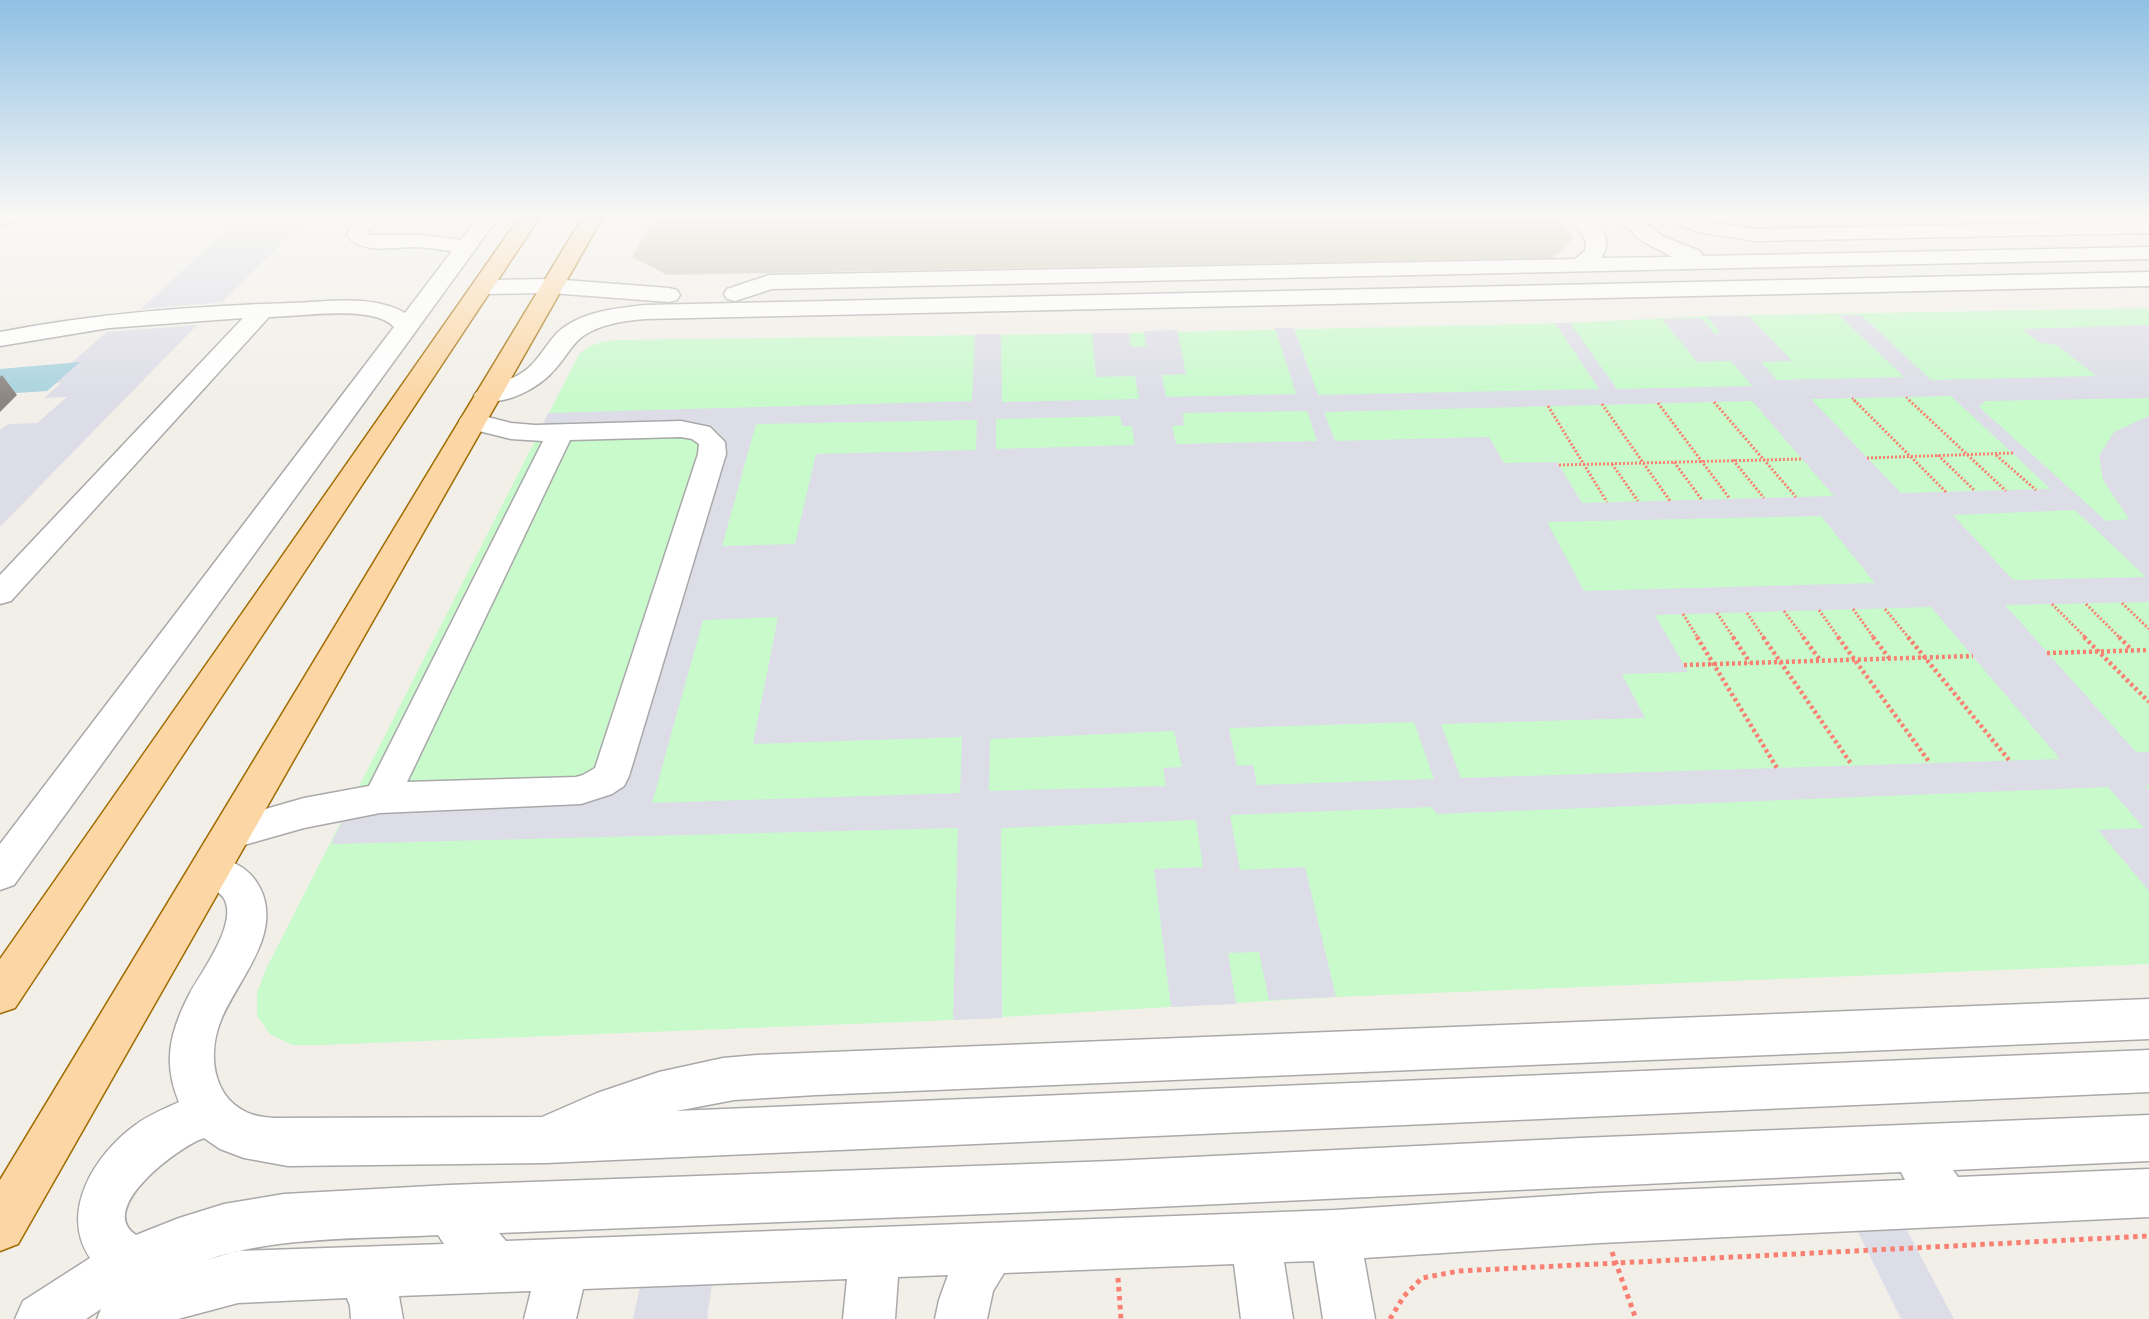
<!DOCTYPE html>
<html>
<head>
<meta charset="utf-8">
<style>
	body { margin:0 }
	canvas { display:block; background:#f2efe9 }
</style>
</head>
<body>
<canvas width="2149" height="1319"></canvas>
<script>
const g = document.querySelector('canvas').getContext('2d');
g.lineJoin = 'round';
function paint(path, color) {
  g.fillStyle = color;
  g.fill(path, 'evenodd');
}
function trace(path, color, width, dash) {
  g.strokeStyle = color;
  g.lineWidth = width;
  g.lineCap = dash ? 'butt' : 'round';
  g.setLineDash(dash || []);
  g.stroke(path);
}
paint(new Path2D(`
	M 656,215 L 1556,215 L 1574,238 L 1553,258 L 667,275 L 632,257 Z`), '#c7c7b4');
paint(new Path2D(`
	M 2149,308 L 2149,964 L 1336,997 L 953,1020 L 322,1045 L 292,1045 L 270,1034 L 257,1016 L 257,992 L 267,967 L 577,358 C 586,344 602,341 618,340 L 1129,333 L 1570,323 L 1707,316 Z`), '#c8facc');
paint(new Path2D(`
	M 243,215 L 310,215 L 222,302 L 141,309 Z
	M 1839,315 L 1861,315 L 1931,380 L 2096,376 L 2057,345 L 2041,343 L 2022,329 L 2149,325 L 2149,398 L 1985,401 L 1979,407 L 2106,521 L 2129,519 L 2103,480 L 2099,456 L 2114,432 L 2149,416 L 2149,602 L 2005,605 L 2136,752 L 2149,752 L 2149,785 L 2146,786 L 2149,790 L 2149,891 L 2098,830 L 2144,828 L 2108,787 L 1437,814 L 1431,807 L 1230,815 L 1240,870 L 1305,867 L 1336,997 L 1269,1000 L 1259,952 L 1228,953 L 1236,1004 L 1171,1007 L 1154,869 L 1203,867 L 1196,820 L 1001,828 L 1002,1018 L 953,1020 L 958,828 L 331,844 L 346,813 L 628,769 L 726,447 L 725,440 L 715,429 L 696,424 L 542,426 L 548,413 L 972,401 L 975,334 L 1001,334 L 1002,402 L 1139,399 L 1135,376 L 1096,377 L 1092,333 L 1129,333 L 1131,347 L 1146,346 L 1144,331 L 1177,330 L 1186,374 L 1162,375 L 1166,397 L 1296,394 L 1275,328 L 1294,328 L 1318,395 L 1599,389 L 1555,323 L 1570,323 L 1617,389 L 1752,386 L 1731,361 L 1697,362 L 1662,319 L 1701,318 L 1714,333 L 1720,333 L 1707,316 L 1749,316 L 1792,361 L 1761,362 L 1777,380 L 1904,377 ZM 1951,396 L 2051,489 L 1901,493 L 1811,399 ZM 1752,401 L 1834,496 L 1582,503 L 1557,462 L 1504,463 L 1489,437 L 1335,441 L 1324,412 ZM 1307,411 L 1317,441 L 1176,444 L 1172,426 L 1184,425 L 1183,413 ZM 1120,416 L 1122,426 L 1132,426 L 1135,445 L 996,449 L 996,419 ZM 977,420 L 976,450 L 816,454 L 795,544 L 722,546 L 756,424 ZM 2075,510 L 2146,577 L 2013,580 L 1953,515 ZM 1821,516 L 1875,583 L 1584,591 L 1547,522 ZM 1931,607 L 2060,759 L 1461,778 L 1441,724 L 1645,718 L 1622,674 L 1688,672 L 1655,615 ZM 778,617 L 753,744 L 962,737 L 960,793 L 652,803 L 703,620 ZM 1414,722 L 1434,779 L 1257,785 L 1253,765 L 1237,766 L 1229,728 ZM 1174,731 L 1182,767 L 1163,768 L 1166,786 L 989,791 L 990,739 Z
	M 197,325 L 0,527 L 0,430 L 8,424 L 37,423 L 67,397 L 44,398 L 61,383 L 48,383 L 107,332 Z
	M 1902,1221 L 1954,1319 L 1901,1319 L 1854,1224 Z
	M 712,1283 L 707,1319 L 633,1319 L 640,1287 Z`), '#dddde8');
paint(new Path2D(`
	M 80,362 L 47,391 L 0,394 L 0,369 Z`), '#aad3df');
const minor = new Path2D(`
	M 0,215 L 23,215 L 20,219 L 0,226 Z
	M 362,215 L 383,215 L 368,232 L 370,235 L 419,235 L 461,240 L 480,215 L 500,215 L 14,885 L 0,890 L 0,844 L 394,327 C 373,304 299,317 269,317 L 11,601 L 0,604 L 0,575 L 243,318 L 109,328 L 0,346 L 0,332 C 97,313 194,306 292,303 C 328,302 372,294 405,313 L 452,251 C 441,250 430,248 419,247 C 396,246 362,256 347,235 L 351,227 Z
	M 1570,215 L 1591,215 C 1602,229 1613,241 1601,258 L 1672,257 L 1640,240 L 1615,215 L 1636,215 L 1662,236 L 1700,251 L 1703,256 L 2149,247 L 2149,259 L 772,289 L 735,301 L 727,299 L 724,294 L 727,289 L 769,275 L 1575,259 L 1585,251 L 1586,241 Z
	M 1664,215 L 1691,215 L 1709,222 L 1755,229 L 2149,221 L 2149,233 L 1755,241 L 1698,232 L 1667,219 Z
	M 2149,272 L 2149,286 L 645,319 C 623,321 601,324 583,336 C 571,345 566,357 556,368 C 540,388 504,407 478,400 L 474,395 C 481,385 508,382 520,374 C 537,364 544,347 557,333 C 579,312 616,308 645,305 Z
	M 551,279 L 669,288 L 677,290 L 680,295 L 677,300 L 669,302 L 551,293 L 483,294 L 475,292 L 472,287 L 475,282 L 483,280 Z
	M 472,413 L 511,423 L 535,425 L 681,421 L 710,427 L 725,442 L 726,454 L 629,776 L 624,786 L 612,794 L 581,804 L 380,813 L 304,828 L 230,849 L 217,845 L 211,834 L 217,823 L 304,798 L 369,786 L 543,441 L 511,439 L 463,427 L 459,421 L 463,415 ZM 681,437 L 692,439 L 699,444 L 698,454 L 595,768 L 583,775 L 576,777 L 407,782 L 570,440 Z
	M 208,856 C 231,860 249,866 260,888 C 283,934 238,979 221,1020 C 208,1052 211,1095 246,1112 C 254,1116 264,1117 273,1118 L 542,1117 L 597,1093 L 659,1072 L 723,1058 L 757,1055 L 2149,999 L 2149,1039 L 816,1095 L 734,1100 L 676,1111 L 2149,1050 L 2149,1092 L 546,1163 L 288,1166 L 244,1158 L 220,1149 L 204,1138 C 180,1146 95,1208 136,1235 L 179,1218 L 224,1204 L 284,1194 L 449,1185 L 1112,1161 L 1580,1138 L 2149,1115 L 2149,1161 L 1953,1170 L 1958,1177 L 2149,1169 L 2149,1217 L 1600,1243 L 1364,1258 L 1375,1319 L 1323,1319 L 1314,1261 L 1284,1262 L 1293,1319 L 1241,1319 L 1234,1264 L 1004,1273 L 993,1291 L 987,1319 L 935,1319 L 939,1300 L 948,1275 L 898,1277 L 895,1319 L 843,1319 L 847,1279 L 583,1289 L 576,1319 L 524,1319 L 531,1291 L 399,1296 L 403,1319 L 351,1319 L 350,1306 L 347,1298 L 238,1303 L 178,1319 L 97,1319 L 101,1309 L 86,1319 L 15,1319 L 23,1301 L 90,1258 C 59,1211 95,1155 134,1126 C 148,1115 164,1109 179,1102 C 170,1081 167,1058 173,1035 C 177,1020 183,1006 190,993 C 202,971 240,921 223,897 C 216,888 204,887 194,883 L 188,872 L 194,861 ZM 1901,1172 L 1905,1180 L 1600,1193 L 1335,1210 L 506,1241 L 499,1233 L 1112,1209 ZM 438,1235 L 444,1244 L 238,1251 L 206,1260 C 279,1236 361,1239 438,1235 Z`);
const major = new Path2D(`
	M 521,215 L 541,215 L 15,1008 L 0,1013 L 0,959 Z
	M 584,215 L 604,215 L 18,1244 L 0,1251 L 0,1180 Z`);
trace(minor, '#a9a9a9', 3);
trace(major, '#a06b00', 3);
trace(new Path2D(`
	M 1906,397 L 1911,402
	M 1852,398 L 1856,402`), '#fa8072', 2, [2, 2]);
trace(new Path2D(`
	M 1854,400 L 1946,492
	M 1909,400 L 2006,491
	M 1714,402 L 1796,497
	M 1658,403 L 1730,499
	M 1602,404 L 1670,501
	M 1548,406 L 1607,502
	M 1938,455 L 1975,491
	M 1996,455 L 2036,490
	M 1867,458 L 2013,453
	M 1733,460 L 1764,498
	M 1674,462 L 1702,500
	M 1612,464 L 1638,501
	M 1559,465 L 1803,459
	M 2122,603 L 2149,629
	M 2052,604 L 2086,638
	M 2086,604 L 2120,638
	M 1853,609 L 1874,638
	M 1885,609 L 1909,638
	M 1819,610 L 1839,638
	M 1784,611 L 1804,638
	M 1717,613 L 1734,638
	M 1747,613 L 1764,638
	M 1683,614 L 1698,638`), '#fa8072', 3, [2, 2]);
trace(new Path2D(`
	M 1697,637 L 1777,768
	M 1733,637 L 1750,663
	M 1763,637 L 1852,765
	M 1803,637 L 1820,660
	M 1838,637 L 1930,763
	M 1873,637 L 1889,658
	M 1908,637 L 2009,760
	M 2084,637 L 2149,702
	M 2119,637 L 2132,650
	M 2047,653 L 2149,650
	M 1684,665 L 1973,656`), '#fa8072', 4.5, [3, 3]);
trace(new Path2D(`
	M 1612,1252 L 1636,1319
	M 1118,1278 L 1121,1319
	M 1390,1319 L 1404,1296 L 1422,1278 L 1459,1271 L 2149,1236`), '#fa8072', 5, [4.5, 4.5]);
paint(minor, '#fff');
paint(major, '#fcd6a4');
paint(new Path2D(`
	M 2,375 L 17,395 L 0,412 L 0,377 Z`), '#8b8681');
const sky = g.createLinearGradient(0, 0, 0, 400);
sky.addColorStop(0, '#8fc0e4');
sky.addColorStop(0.54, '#f9f8f5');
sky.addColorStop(1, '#f9f8f500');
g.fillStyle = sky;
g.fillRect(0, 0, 2149, 400);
</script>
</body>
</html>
